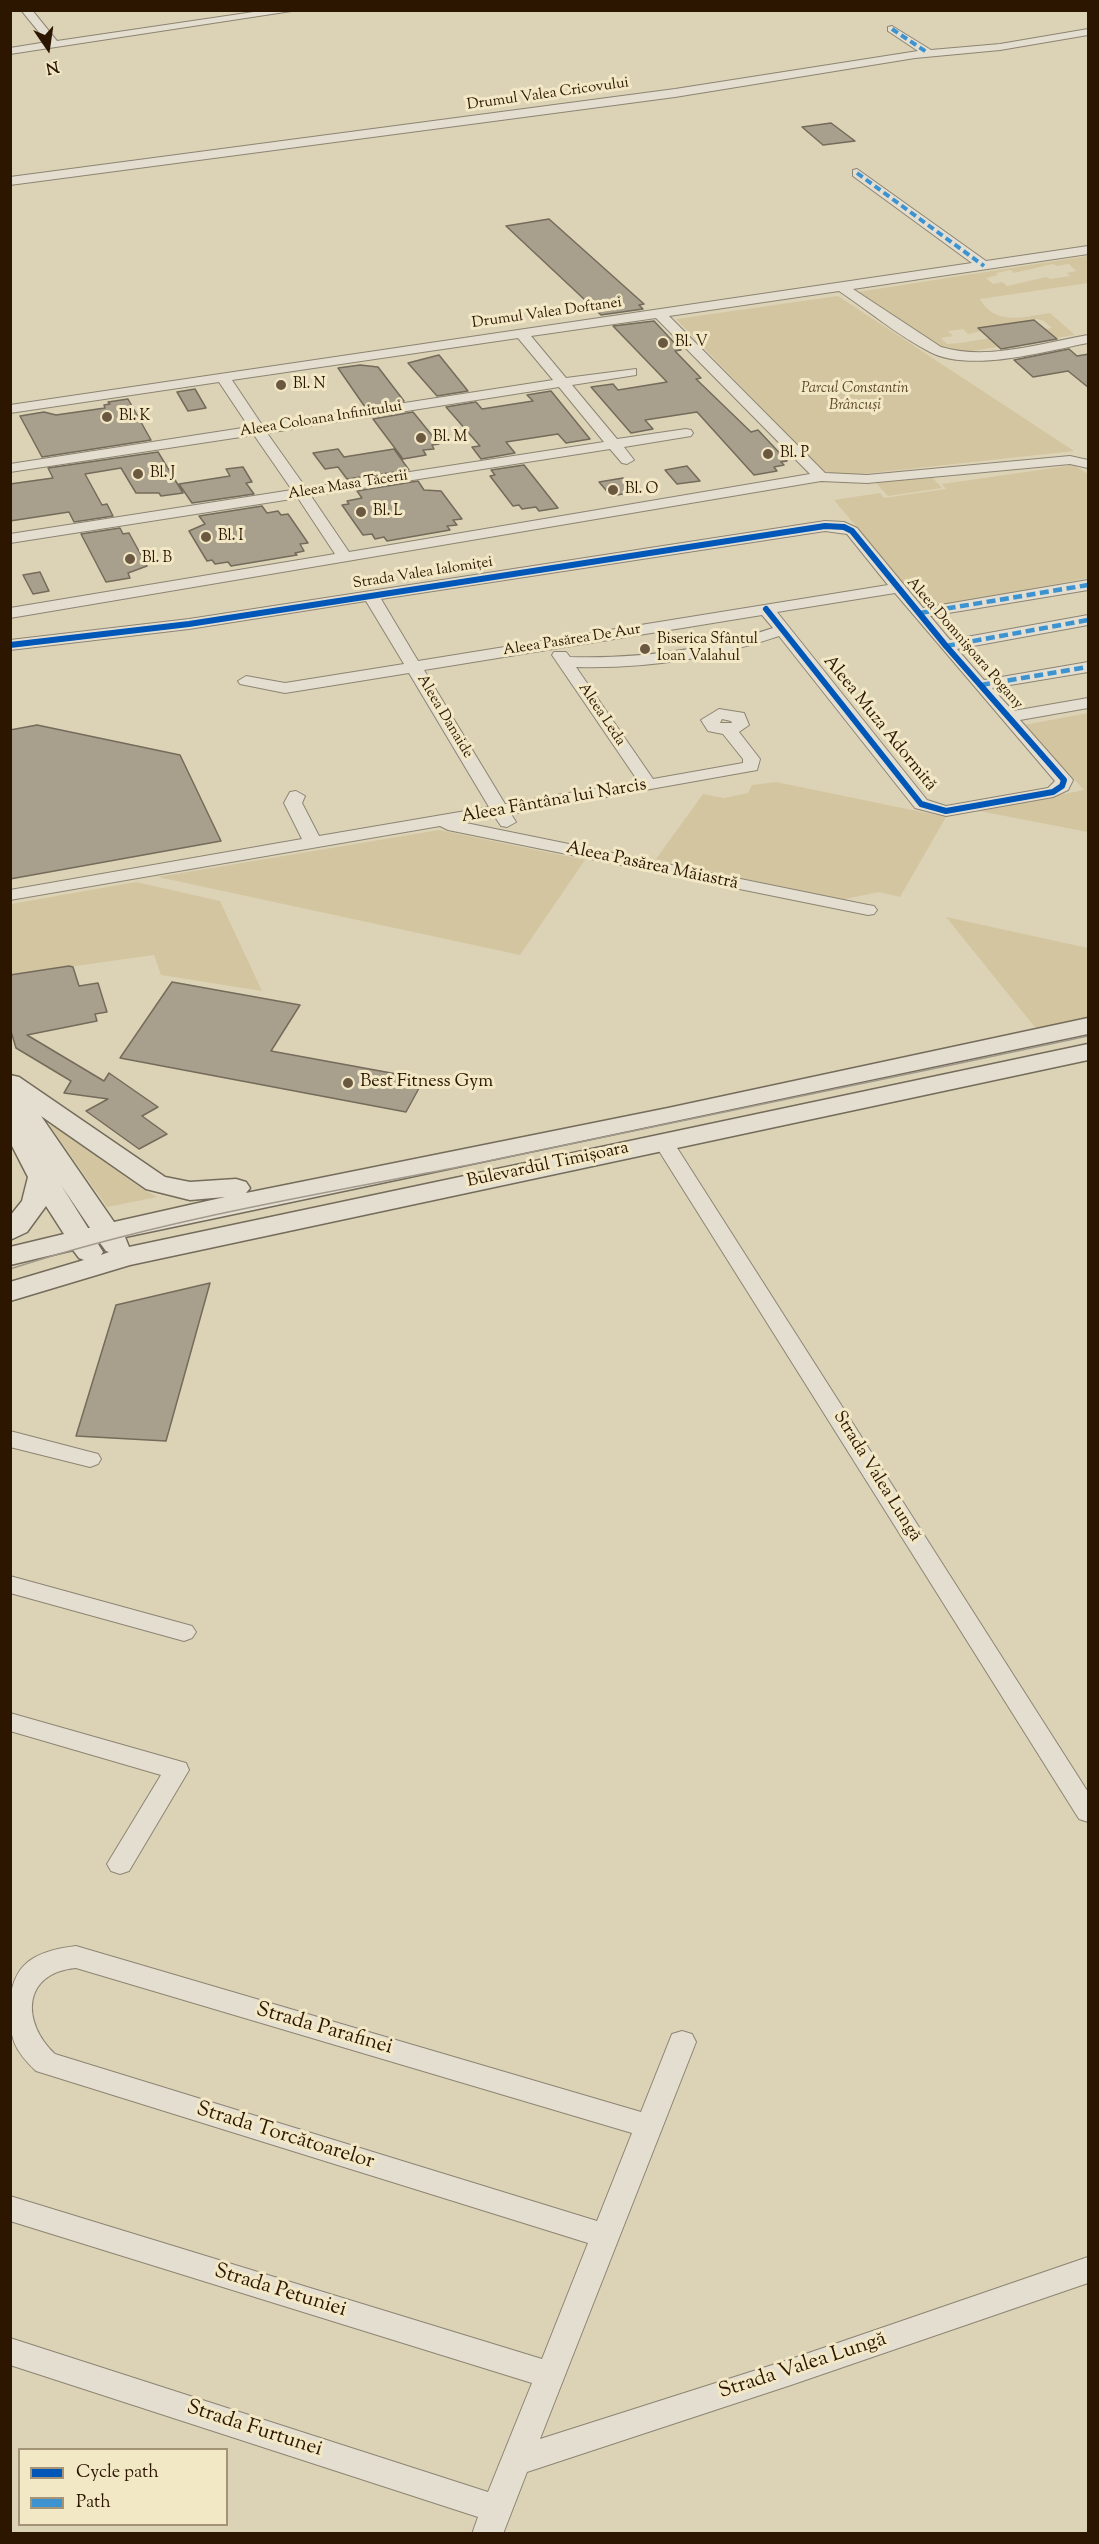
<!DOCTYPE html>
<html>
<head>
<meta charset="utf-8">
<style>
	body { margin:0 }
	#map { position:relative; width:1099px; height:2544px; overflow:hidden; background:#dcd3b7; font-family:"Sorts Mill Goudy",serif }
	canvas { display:block }
	.frame { position:absolute; inset:0; border:12px solid #2c1600; pointer-events:none }
	.legend { position:absolute; left:18px; top:2448px; width:210px; height:78px; box-sizing:border-box; background:#f2e8c6; border:2px solid #a39477; margin:0; padding:8px 10px; list-style:none; font-size:18px; color:#2c1600 }
	.legend li { display:flex; align-items:center; gap:12px; height:30px }
	.legend b { width:30px; border:2px solid #a39477 }
	.north { position:absolute; left:18px; top:18px; width:60px; height:60px; -webkit-text-stroke:4px #f2e8c6; paint-order:stroke; rotate:167deg; font-size:16px; font-weight:700; line-height:24px; text-align:center; color:#2c1600 }
	.north::after { content:''; display:block; margin:auto; width:21px; height:27px; background:#2c1600; clip-path:polygon(50% 0,100% 100%,50% 72%,0 100%) }
</style>
</head>
<body>
<div id="map">
<canvas width="1099" height="2544"></canvas>
<div class="frame"></div>
<ul class="legend">
<li><b style="height:8px;background:#0057b8"></b>Cycle path</li>
<li><b style="height:8px;background:#3c93d0"></b>Path</li>
</ul>
<div class="north">N</div>
</div>
<script>
const g = document.querySelector('canvas').getContext('2d');
g.lineJoin = 'round';
function paint(path, color) {
  g.fillStyle = color;
  g.fill(path, 'evenodd');
}
function trace(path, color, width, dash) {
  g.strokeStyle = color;
  g.lineWidth = width;
  g.lineCap = dash ? 'butt' : 'round';
  g.setLineDash(dash || []);
  g.stroke(path);
}
function write(font, color, halo, rows, align = 'center') {
  g.font = font + ' "Sorts Mill Goudy",serif';
  g.lineWidth = 6;
  g.setLineDash([]);
  g.textBaseline = 'middle';
  g.strokeStyle = halo;
  g.fillStyle = color;
  for (const [text, x, y, turn = 0] of rows) {
    g.save();
    g.translate(x, y);
    g.rotate((+turn || 0) * Math.PI / 180);
    g.textAlign = isNaN(turn) ? turn : align;
    if (halo) g.strokeText(text, 0, 0);
    g.fillText(text, 0, 0);
    g.restore();
  }
}
paint(new Path2D(`
	M 1087,256 L 1088,283 L 980,299 C 995,326 1024,317 1050,313 L 1075,335 L 965,352 L 945,350 L 858,292 ZM 1053,264 L 1056,266 L 1069,264 L 1076,271 L 1067,273 L 1070,276 L 1050,279 L 1046,277 L 1007,286 L 1002,282 L 993,284 L 986,278 L 998,275 L 996,273 L 1011,270 L 1014,273 ZM 1037,319 L 1044,321 L 1052,328 L 960,343 L 947,344 L 941,338 L 953,336 L 948,331 L 963,329 L 968,334 C 982,332 989,327 1004,324 L 1007,326 Z
	M 838,296 L 1074,451 L 844,476 L 826,474 L 676,319 Z
	M 1074,465 L 1088,474 L 1088,578 L 925,609 L 834,500 L 880,493 L 884,498 L 946,489 L 942,484 Z
	M 930,475 L 942,488 L 888,496 L 876,483 Z
	M 1088,713 L 1088,832 L 979,811 L 1084,790 L 1024,725 Z
	M 776,782 L 946,817 L 900,897 L 879,892 L 840,900 L 656,859 L 703,794 L 724,798 L 748,793 L 752,785 Z
	M 439,830 L 585,860 L 520,955 L 158,877 Z
	M 136,882 L 220,901 L 262,991 L 161,975 L 154,955 L 11,975 L 11,904 Z
	M 946,917 L 1088,948 L 1088,1020 L 1038,1031 Z
	M 53,1125 L 142,1189 L 158,1197 L 107,1207 L 50,1126 Z`), '#d3c59f');
const building = new Path2D(`
	M 831,123 L 855,141 L 823,145 L 802,127 Z
	M 549,219 L 644,304 L 639,305 L 643,309 L 601,315 L 506,226 Z
	M 1034,320 L 1057,339 L 1001,349 L 978,328 Z
	M 654,321 L 681,350 L 675,351 L 701,378 L 696,379 L 751,432 L 758,430 L 787,461 L 781,462 L 784,465 L 774,467 L 777,471 L 754,475 L 697,412 L 645,420 L 653,429 L 631,433 L 591,387 L 613,384 L 618,390 L 667,382 L 613,326 Z
	M 1069,349 L 1077,356 L 1089,354 L 1089,388 L 1068,371 L 1033,377 L 1014,360 Z
	M 439,355 L 468,391 L 437,396 L 408,363 Z
	M 360,365 L 378,367 L 404,401 L 365,407 L 338,368 Z
	M 195,389 L 206,408 L 188,411 L 177,392 Z
	M 551,391 L 590,439 L 566,443 L 558,434 L 506,442 L 515,453 L 481,459 L 472,447 L 480,446 L 446,407 L 476,402 L 482,409 L 533,401 L 527,395 Z
	M 128,399 L 151,440 L 42,457 L 20,416 L 44,412 L 56,415 L 105,408 L 104,405 L 110,404 L 108,402 Z
	M 413,412 L 439,444 L 432,445 L 434,449 L 423,450 L 426,455 L 403,459 L 373,419 Z
	M 338,449 L 344,457 L 394,449 L 409,470 L 347,479 L 338,467 L 325,469 L 313,453 Z
	M 158,452 L 183,493 L 161,496 L 159,493 L 136,493 L 121,468 L 85,474 L 102,505 L 107,504 L 113,516 L 74,522 L 69,512 L 10,521 L 10,484 L 53,478 L 48,468 Z
	M 524,465 L 558,508 L 539,511 L 536,507 L 522,509 L 519,505 L 513,506 L 490,476 L 495,475 L 491,470 Z
	M 687,466 L 700,481 L 677,484 L 665,470 Z
	M 243,467 L 252,482 L 246,483 L 254,494 L 192,503 L 179,484 L 230,476 L 226,469 Z
	M 623,478 L 635,492 L 611,496 L 599,482 Z
	M 418,481 L 424,490 L 441,491 L 462,519 L 453,520 L 457,525 L 447,526 L 450,530 L 387,541 L 384,537 L 375,539 L 372,534 L 363,535 L 342,505 L 349,504 L 347,501 L 362,498 L 357,491 Z
	M 262,506 L 267,513 L 278,511 L 281,515 L 288,514 L 308,543 L 300,544 L 304,551 L 295,553 L 297,555 L 231,566 L 228,562 L 215,564 L 212,560 L 207,561 L 189,531 L 205,524 L 199,516 Z
	M 120,528 L 123,534 L 129,533 L 147,566 L 128,573 L 130,578 L 106,582 L 81,534 Z
	M 40,572 L 49,591 L 33,594 L 23,575 Z
	M 37,725 L 180,755 L 221,841 L 10,879 L 10,730 Z
	M 69,966 L 73,967 L 79,986 L 98,983 L 107,1012 L 95,1014 L 97,1021 L 27,1035 L 104,1081 L 109,1073 L 158,1107 L 142,1116 L 167,1134 L 139,1149 L 86,1111 L 108,1099 L 64,1093 L 71,1081 L 16,1048 L 10,1028 L 10,975 Z
	M 172,982 L 300,1005 L 271,1051 L 424,1079 L 406,1112 L 120,1058 Z
	M 210,1283 L 166,1441 L 76,1436 L 116,1305 Z`);
paint(building, '#a8a08c');
trace(building, '#746b5a', 1.5);
const street = new Path2D(`
	M 21,10 L 32,10 L 57,41 L 267,10 L 298,10 L 10,54 L 10,48 L 47,42 Z
	M 892,26 L 931,50 L 1000,44 L 1088,29 L 1088,35 L 1000,50 L 915,58 L 675,97 L 10,185 L 10,177 L 675,89 L 918,51 L 888,31 L 888,27 Z
	M 857,169 L 986,261 L 1088,246 L 1088,254 L 853,289 L 941,347 C 987,361 1042,343 1088,335 L 1088,343 C 1046,351 970,373 930,352 C 898,336 869,311 839,291 L 669,316 L 825,473 L 867,475 L 1070,456 L 1088,460 L 1088,468 L 1070,464 L 867,483 L 821,481 L 10,618 L 10,608 L 335,554 L 298,498 L 10,543 L 10,534 L 292,490 L 254,435 L 10,472 L 10,464 L 249,427 L 219,382 L 10,413 L 10,405 L 972,263 L 853,176 L 853,170 ZM 656,318 L 810,474 L 349,552 L 311,496 L 610,449 L 622,463 L 627,464 L 634,460 L 624,447 L 691,436 L 693,433 L 691,430 L 686,429 L 617,439 L 572,385 L 636,375 L 636,369 L 566,378 L 531,336 ZM 518,338 L 553,380 L 262,425 L 232,380 ZM 559,387 L 604,442 L 306,488 L 267,433 Z
	M 825,521 L 844,522 L 857,528 L 923,608 L 1088,580 L 1088,590 L 930,616 L 950,640 L 1088,615 L 1088,625 L 957,649 L 984,680 L 1088,662 L 1088,672 L 992,688 L 1013,711 L 1088,698 L 1088,708 L 1020,720 L 1073,780 L 1068,790 L 1053,797 L 946,816 L 915,808 L 779,636 C 714,658 646,669 576,667 L 653,779 L 743,763 L 743,759 L 723,734 L 708,731 L 701,720 L 719,709 L 744,713 L 749,725 L 739,732 L 760,759 L 757,770 L 511,814 L 516,822 L 507,827 L 501,826 L 495,817 L 461,822 L 868,905 L 874,906 L 877,910 L 874,914 L 868,915 L 448,830 L 440,826 L 10,900 L 10,890 L 302,839 L 284,803 L 290,792 L 296,791 L 305,796 L 302,803 L 319,836 L 489,807 L 409,673 L 285,693 L 240,684 L 238,681 L 246,676 L 285,683 L 404,664 L 366,601 L 189,629 L 10,650 L 10,640 L 189,619 ZM 825,531 L 847,534 L 888,585 L 418,661 L 381,599 ZM 895,593 L 1055,781 L 1048,788 L 946,806 L 927,800 L 777,612 ZM 762,615 L 773,628 C 706,650 640,659 570,657 L 566,652 L 554,652 L 552,655 L 638,781 L 505,804 L 424,670 ZM 722,719 L 731,721 L 732,723 L 720,723 Z
	M 664,1137 L 671,1139 L 674,1143 L 1088,1792 L 1088,1822 L 1079,1819 L 654,1143 L 657,1139 Z
	M 10,1431 L 98,1454 L 101,1459 L 98,1464 L 90,1467 L 10,1447 Z
	M 10,1576 L 192,1626 L 196,1632 L 192,1638 L 184,1641 L 10,1593 Z
	M 10,1713 L 186,1763 L 189,1770 L 129,1871 L 120,1874 L 111,1871 L 107,1864 L 161,1775 L 10,1731 Z
	M 76,1946 L 641,2112 L 672,2034 L 682,2031 L 692,2034 L 696,2042 L 540,2439 L 791,2359 L 1088,2257 L 1088,2283 L 791,2385 L 527,2472 L 503,2534 L 472,2534 L 478,2517 L 10,2365 L 10,2338 L 488,2492 L 532,2383 L 10,2221 L 10,2196 L 542,2359 L 588,2243 L 36,2071 C 14,2050 10,2039 10,2009 C 10,1964 34,1951 76,1946 ZM 76,1968 L 632,2133 L 597,2221 L 55,2054 C 21,2022 22,1973 76,1968 Z`);
const secondary = new Path2D(`
	M 1088,1018 L 1088,1034 L 125,1237 L 129,1247 L 1088,1044 L 1088,1060 L 130,1265 L 10,1301 L 10,1282 L 84,1260 L 79,1258 L 73,1250 L 10,1265 L 10,1247 L 64,1234 L 46,1206 L 27,1232 L 10,1240 L 10,1216 L 22,1201 L 28,1177 L 10,1142 L 10,1075 L 19,1077 L 165,1177 L 190,1182 L 236,1179 L 246,1182 L 250,1188 L 246,1193 L 668,1108 ZM 41,1116 L 146,1189 L 190,1200 L 225,1197 L 114,1222 ZM 61,1185 L 90,1228 L 88,1228 ZM 100,1243 L 106,1251 L 109,1252 L 101,1255 L 103,1252 L 98,1244 Z`);
trace(street, '#8d8472', 2);
trace(secondary, '#746b5a', 3);
paint(street, '#e3ded0');
paint(secondary, '#e3ded0');
trace(new Path2D(`
	M 10,1269 C 160,1220 315,1195 469,1165 C 676,1123 882,1080 1088,1036`), '#a0998c', 1.5);
trace(new Path2D(`
	M 892,29 L 928,53
	M 857,173 L 984,266`), '#3c93d0', 4, [7, 4]);
trace(new Path2D(`
	M 920,613 L 1088,585
	M 946,646 L 1088,620
	M 981,685 L 1088,667`), '#3c93d0', 4.5, [9, 4.5]);
trace(new Path2D(`
	M 10,645 L 189,624 L 825,526 L 844,527 L 852,531 L 946,646 L 1064,780 L 1062,786 L 1053,792 L 946,811 L 921,804 L 766,609`), '#0057b8', 6);
for (const [x, y, r, color] of [
	[663,343,6,"#6a5840"],
	[281,385,6,"#6a5840"],
	[107,417,6,"#6a5840"],
	[421,438,6,"#6a5840"],
	[768,454,6,"#6a5840"],
	[138,474,6,"#6a5840"],
	[613,490,6,"#6a5840"],
	[361,512,6,"#6a5840"],
	[206,537,6,"#6a5840"],
	[130,559,6,"#6a5840"],
	[645,649,6,"#6a5840"],
	[348,1083,6,"#6a5840"]
]) {
  const dot = new Path2D();
  dot.arc(x, y, r, 0, 2 * Math.PI);
  g.fillStyle = color;
  g.fill(dot);
  trace(dot, '#f2e8c6', 2);
}
write('15px', '#2c1600', '#f2e8c6', [
	["Drumul Valea Cricovului",548,95,-8],
	["Drumul Valea Doftanei",547,314,-8],
	["Aleea Coloana Infinitului",321,420,-9],
	["Aleea Masa Tăcerii",348,486,-9],
	["Strada Valea Ialomiței",423,574,-9],
	["Aleea Pasărea De Aur",572,641,-9],
	["Aleea Domnișoara Pogany",964,644,49],
	["Aleea Leda",601,715,56],
	["Aleea Danaide",444,717,59]
]);
write('15px', '#2c1600', '#f2e8c6', [
	["Bl. V",675,343],
	["Bl. N",293,385],
	["Bl. K",119,417],
	["Bl. M",433,438],
	["Bl. P",780,454],
	["Bl. J",150,474],
	["Bl. O",625,490],
	["Bl. L",373,512],
	["Bl. I",218,537],
	["Bl. B",142,559],
	["Biserica Sfântul",657,640],
	["Ioan Valahul",657,657]
], 'left');
write('italic 15px', '#5c472a', '#f2e8c6', [
	["Parcul Constantin",855,389],
	["Brâncuși",855,406]
]);
write('18px', '#2c1600', '#f2e8c6', [
	["Aleea Muza Adormită",879,724,51],
	["Aleea Fântâna lui Narcis",554,802,-10],
	["Aleea Pasărea Măiastră",652,867,12],
	["Bulevardul Timișoara",548,1166,-12],
	["Strada Valea Lungă",876,1477,58]
]);
write('18px', '#2c1600', '#f2e8c6', [
	["Best Fitness Gym",360,1083]
], 'left');
write('21px', '#2c1600', '#f2e8c6', [
	["Strada Parafinei",324,2030,16],
	["Strada Torcătoarelor",285,2137,17],
	["Strada Petuniei",280,2292,17],
	["Strada Valea Lungă",803,2367,-18],
	["Strada Furtunei",254,2430,18]
]);
</script>
</body>
</html>
